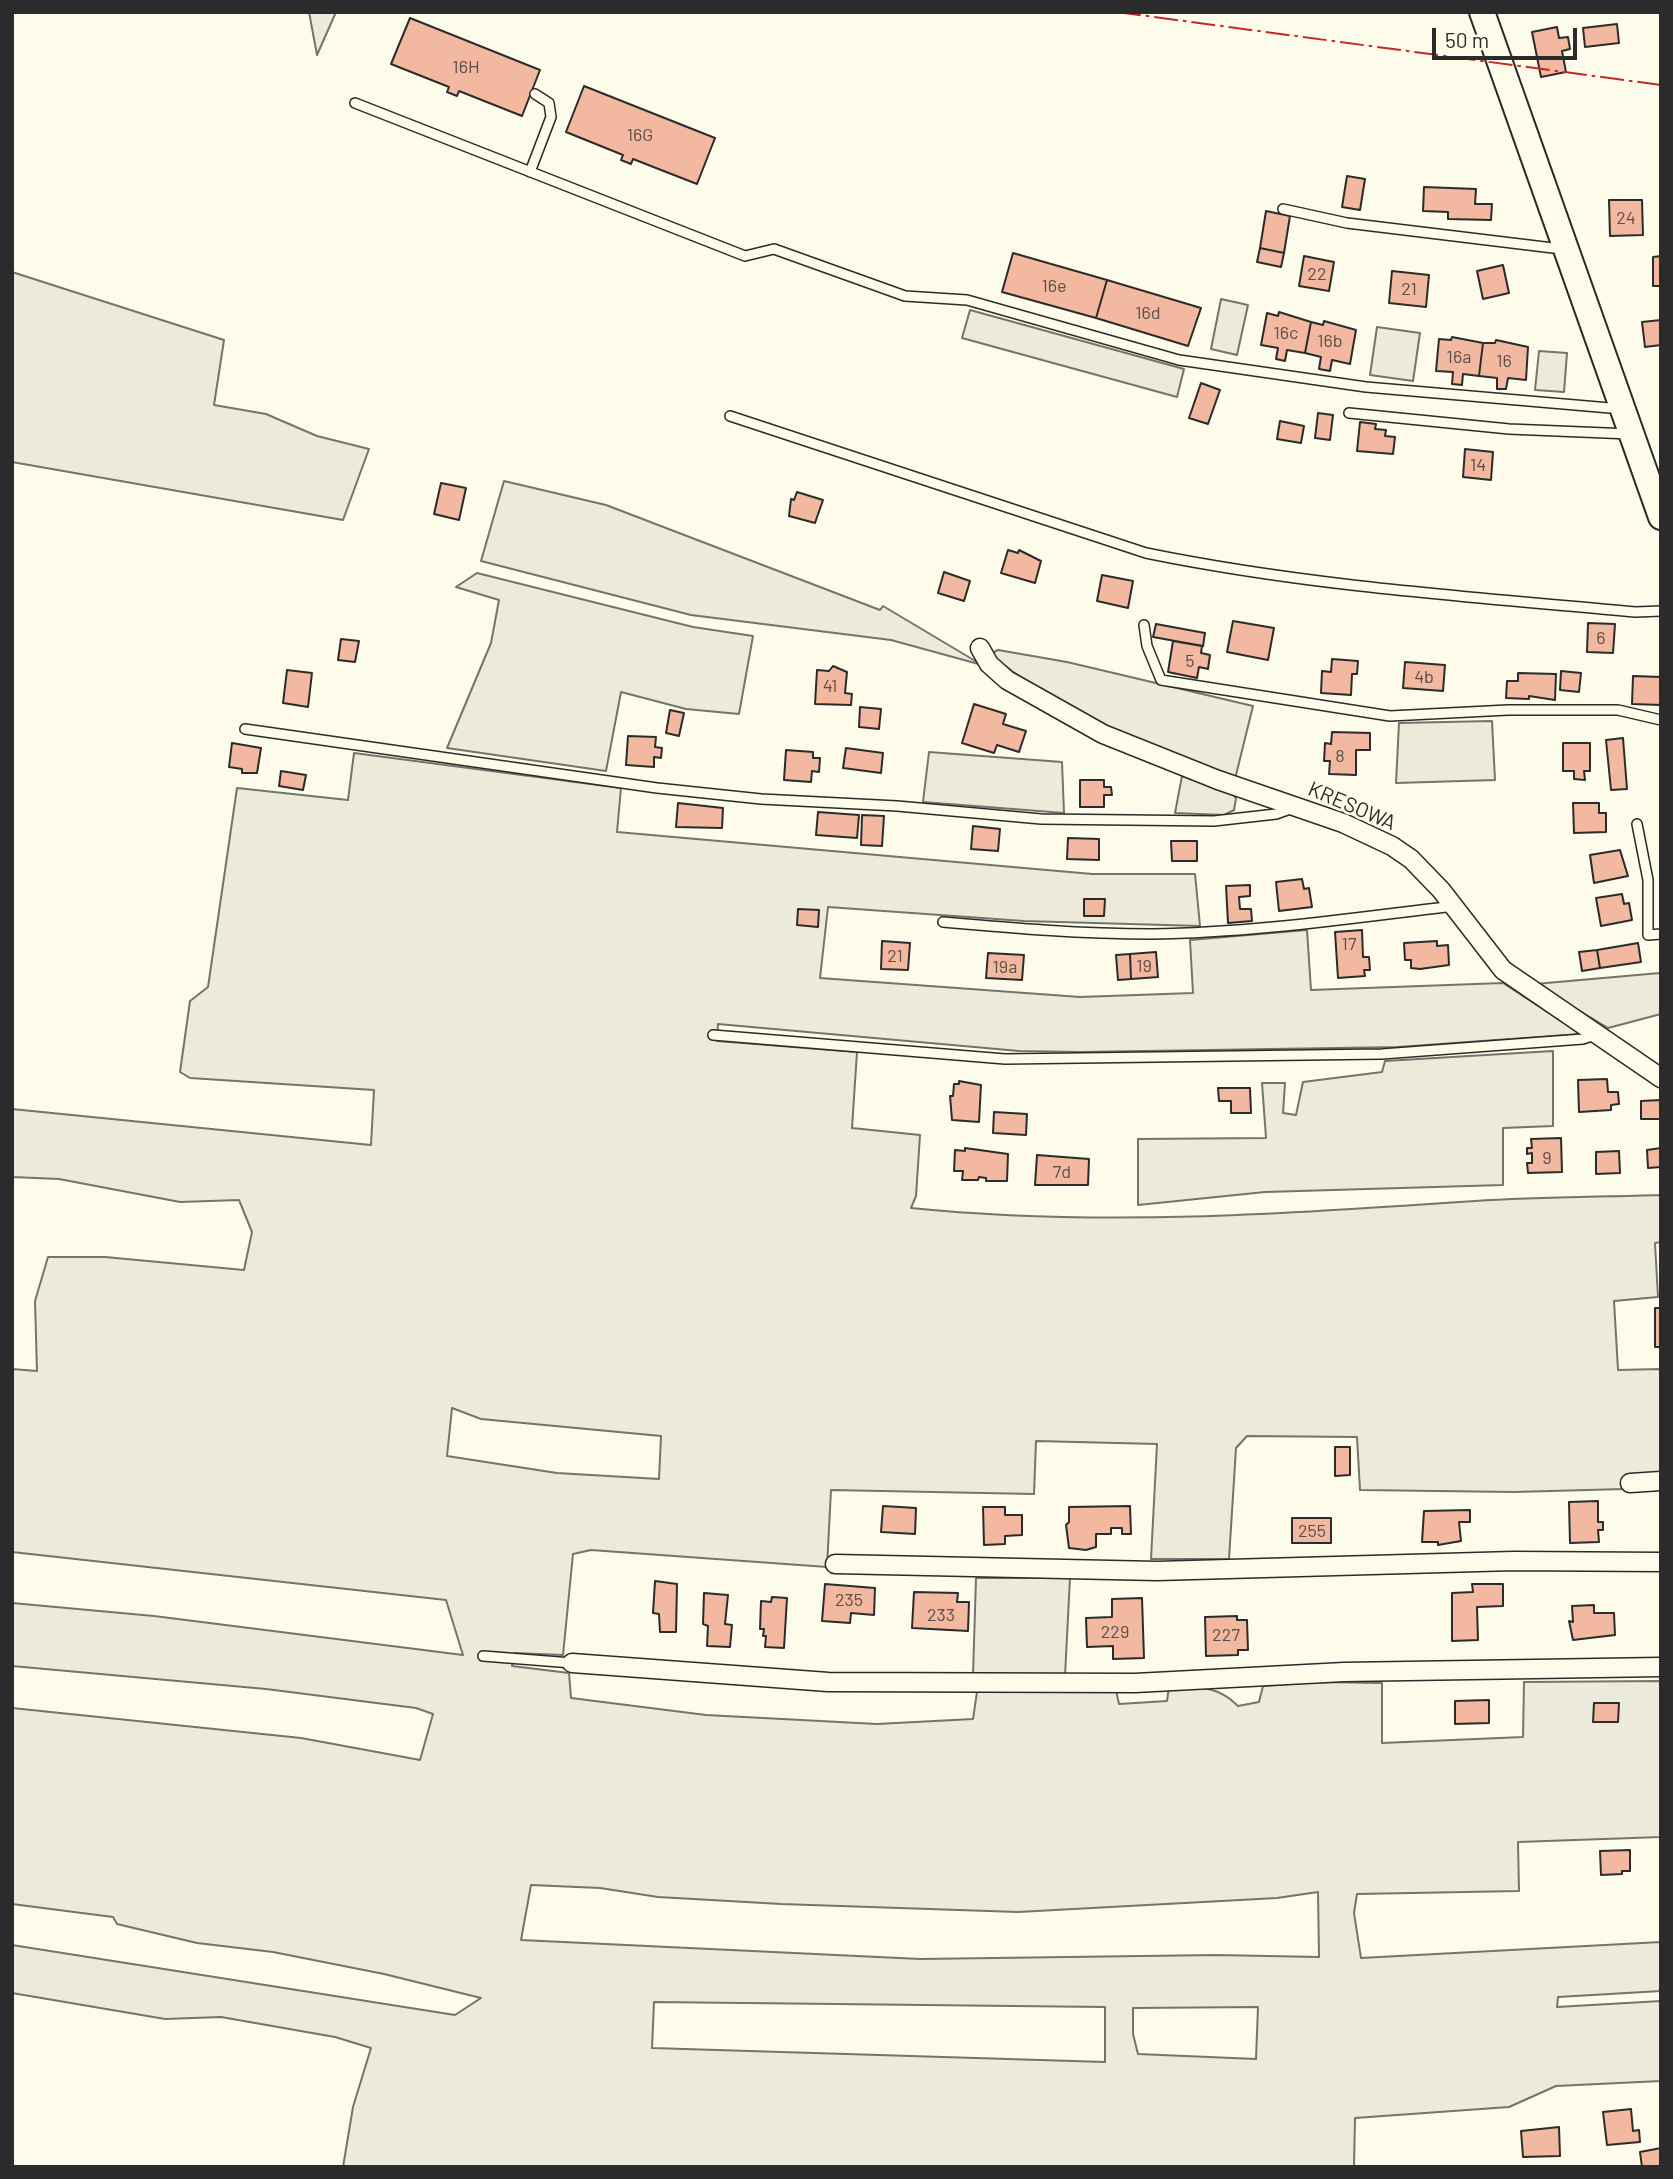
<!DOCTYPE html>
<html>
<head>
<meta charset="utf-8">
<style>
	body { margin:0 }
	#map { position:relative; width:1673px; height:2179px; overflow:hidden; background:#fdfbea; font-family:Barlow,sans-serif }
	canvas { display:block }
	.frame { position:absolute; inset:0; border:14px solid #2b2b2b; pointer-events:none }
	.scale { position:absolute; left:1432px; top:28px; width:145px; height:32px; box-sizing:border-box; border:4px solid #2b2b2b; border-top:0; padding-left:9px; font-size:21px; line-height:24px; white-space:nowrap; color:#2b2b2b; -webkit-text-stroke:5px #fdfbea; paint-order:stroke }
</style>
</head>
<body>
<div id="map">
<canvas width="1673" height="2179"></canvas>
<div class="frame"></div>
<div class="scale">50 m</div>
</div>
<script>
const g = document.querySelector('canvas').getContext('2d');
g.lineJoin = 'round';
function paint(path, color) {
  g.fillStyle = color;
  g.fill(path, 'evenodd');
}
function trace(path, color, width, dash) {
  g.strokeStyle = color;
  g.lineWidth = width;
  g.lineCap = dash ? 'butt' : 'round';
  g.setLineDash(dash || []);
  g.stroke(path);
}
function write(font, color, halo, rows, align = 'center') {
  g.font = font + ' Barlow,sans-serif';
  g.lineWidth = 5;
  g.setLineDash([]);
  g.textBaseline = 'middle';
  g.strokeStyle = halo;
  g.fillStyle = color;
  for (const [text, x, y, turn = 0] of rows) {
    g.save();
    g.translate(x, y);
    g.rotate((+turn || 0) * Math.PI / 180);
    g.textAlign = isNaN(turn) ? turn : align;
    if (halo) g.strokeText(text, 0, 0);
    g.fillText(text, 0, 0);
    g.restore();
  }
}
const green = new Path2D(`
	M 309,12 L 336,12 L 317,55 Z
	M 12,272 L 224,340 L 214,405 L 266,414 L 317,436 L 369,449 L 343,520 L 12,462 Z
	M 504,481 L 606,505 L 880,610 L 883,606 L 982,665 L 891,640 L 691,615 L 481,561 Z
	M 477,573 L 693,627 L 753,636 L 739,714 L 686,709 L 621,692 L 606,771 L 447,748 L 491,643 L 499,600 L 456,587 Z
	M 998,650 L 1067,662 L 1253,706 L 1235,779 L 1173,759 L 1039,692 L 990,654 Z
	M 1492,721 L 1495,780 L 1396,783 L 1399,723 Z
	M 929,752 L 1062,762 L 1064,813 L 923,802 Z
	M 354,753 L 621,788 L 617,832 L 1092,874 L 1195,874 L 1200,926 L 1024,921 L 828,907 L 820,978 L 1080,997 L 1193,993 L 1190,940 L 1307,930 L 1311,990 L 1503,983 L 1581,1034 L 1398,1047 L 1080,1052 L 1019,1051 L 718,1024 L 717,1041 L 857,1052 L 852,1128 L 920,1135 L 916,1196 L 911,1208 C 1099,1227 1287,1214 1475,1201 C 1536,1197 1599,1197 1661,1195 L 1661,1242 L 1655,1243 L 1658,1297 L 1614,1301 L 1618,1370 L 1661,1369 L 1661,1473 L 1624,1489 L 1514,1492 L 1360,1490 L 1357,1437 L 1247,1436 L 1236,1448 L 1229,1559 L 1151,1559 L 1157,1444 L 1036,1441 L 1034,1494 L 831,1490 L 827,1567 L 591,1550 L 573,1554 L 563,1655 L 515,1653 L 512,1666 L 569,1673 L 571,1698 L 706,1715 L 877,1724 L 973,1719 L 977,1692 L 1116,1690 L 1119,1704 L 1167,1701 L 1169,1687 C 1198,1688 1216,1684 1238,1706 L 1259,1702 L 1263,1686 L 1318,1682 L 1382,1683 L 1382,1743 L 1523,1737 L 1524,1682 L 1661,1681 L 1661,1837 L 1518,1842 L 1519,1891 L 1357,1894 L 1354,1913 L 1361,1958 L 1661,1942 L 1661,1991 L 1558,1997 L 1557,2007 L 1661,2001 L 1661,2081 L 1556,2086 L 1509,2107 L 1355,2118 L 1354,2167 L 343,2167 L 353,2107 L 371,2048 L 335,2037 L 221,2017 L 165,2019 L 12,1993 L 12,1945 L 455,2015 L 481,1998 L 384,1974 L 273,1952 L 197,1943 L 117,1924 L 113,1917 L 12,1904 L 12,1708 L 301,1738 L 420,1760 L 433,1714 L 416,1708 L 266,1689 L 12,1666 L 12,1603 L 154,1616 L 463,1655 L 446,1600 L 12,1552 L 12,1369 L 37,1371 L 35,1301 L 48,1257 L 105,1257 L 244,1270 L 252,1232 L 239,1200 L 180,1202 L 59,1179 L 12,1177 L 12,1109 L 371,1145 L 374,1090 L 190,1078 L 180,1072 L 190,1001 L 208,987 L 237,788 L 348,800 ZM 452,1408 L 481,1419 L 661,1436 L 659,1479 L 557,1473 L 447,1456 ZM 531,1885 L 600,1888 L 658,1897 L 781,1904 L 1018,1912 L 1277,1898 L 1318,1892 L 1319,1957 L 1216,1955 L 920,1959 L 521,1940 ZM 654,2002 L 1105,2007 L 1105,2062 L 652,2048 ZM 1258,2007 L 1256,2059 L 1138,2054 L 1133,2034 L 1133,2008 Z
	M 1182,776 L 1231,792 L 1236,798 L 1234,810 L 1224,815 L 1175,813 Z
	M 1660,973 L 1661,1014 L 1608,1028 L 1535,984 Z
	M 1553,1051 L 1553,1126 L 1503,1128 L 1503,1185 L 1265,1192 L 1138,1205 L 1138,1139 L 1266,1138 L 1262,1083 L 1285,1083 L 1283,1113 L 1296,1115 L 1303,1082 L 1382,1072 L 1385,1061 Z
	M 976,1578 L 1070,1578 L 1065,1676 L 973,1675 Z`);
paint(green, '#ecebdb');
trace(green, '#74746e', 2);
const parking = new Path2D(`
	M 1221,299 L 1248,305 L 1237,355 L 1211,349 Z
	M 970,310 L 1184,369 L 1177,397 L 962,338 Z
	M 1377,327 L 1420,333 L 1413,381 L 1370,375 Z
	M 1539,351 L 1567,353 L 1564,392 L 1535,390 Z`);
paint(parking, '#eceadb');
trace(parking, '#74746e', 2);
const building = new Path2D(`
	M 410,18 L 540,70 L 522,116 L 459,91 L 457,96 L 447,92 L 449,87 L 391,64 Z
	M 1617,24 L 1619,43 L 1585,47 L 1583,28 Z
	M 1557,27 L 1559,38 L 1568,37 L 1570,49 L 1562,51 L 1566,72 L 1541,77 L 1532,32 Z
	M 584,86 L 715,138 L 697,184 L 633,159 L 631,164 L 621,160 L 623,155 L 566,132 Z
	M 1347,176 L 1365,179 L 1360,210 L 1342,207 Z
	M 1424,187 L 1476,189 L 1475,204 L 1492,204 L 1491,220 L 1448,219 L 1448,212 L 1423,211 Z
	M 1609,200 L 1642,200 L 1643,235 L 1610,236 Z
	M 1266,211 L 1290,216 L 1284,253 L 1260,248 Z
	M 1260,248 L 1284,253 L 1281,267 L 1257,262 Z
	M 1013,253 L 1107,280 L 1096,318 L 1002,292 Z
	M 1304,256 L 1334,262 L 1329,291 L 1299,286 Z
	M 1661,256 L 1661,286 L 1653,286 L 1653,257 Z
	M 1503,265 L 1509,293 L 1483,299 L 1477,271 Z
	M 1392,271 L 1429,275 L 1426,307 L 1389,303 Z
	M 1107,280 L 1201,308 L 1188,346 L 1096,318 Z
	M 1279,312 L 1311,322 L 1305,353 L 1287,350 L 1285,361 L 1276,359 L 1278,348 L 1261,345 L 1267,313 L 1278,316 Z
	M 1661,320 L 1661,345 L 1645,347 L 1642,322 Z
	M 1324,321 L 1356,330 L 1350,364 L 1332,360 L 1330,371 L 1319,369 L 1321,357 L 1305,353 L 1311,322 L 1323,325 Z
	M 1452,337 L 1483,343 L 1479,376 L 1463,374 L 1462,385 L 1452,384 L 1453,372 L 1436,371 L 1439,339 L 1451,340 Z
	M 1496,340 L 1528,347 L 1526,380 L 1508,378 L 1506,389 L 1497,389 L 1497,378 L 1479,376 L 1483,343 L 1495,343 Z
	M 1201,383 L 1220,390 L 1208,424 L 1189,418 Z
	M 1318,413 L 1333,415 L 1330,440 L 1315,438 Z
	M 1280,421 L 1304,426 L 1301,443 L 1277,439 Z
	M 1360,422 L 1376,424 L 1375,429 L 1386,430 L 1385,436 L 1395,437 L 1393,454 L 1357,451 Z
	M 1465,449 L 1493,452 L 1491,480 L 1463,477 Z
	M 441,483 L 466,488 L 459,520 L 434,514 Z
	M 797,492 L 823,500 L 815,523 L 789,516 L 791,499 L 794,500 Z
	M 1008,550 L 1018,553 L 1019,550 L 1041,561 L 1035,583 L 1001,573 Z
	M 944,572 L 970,581 L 964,601 L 938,593 Z
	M 1102,575 L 1133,581 L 1128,608 L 1097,601 Z
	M 1233,621 L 1274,628 L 1268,660 L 1227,652 Z
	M 1588,623 L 1615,624 L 1613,653 L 1587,652 Z
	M 1156,624 L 1205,633 L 1203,646 L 1153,637 Z
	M 341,639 L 359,641 L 355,662 L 338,660 Z
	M 1173,641 L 1202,646 L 1201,653 L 1210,655 L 1208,669 L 1199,667 L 1197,678 L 1168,672 Z
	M 1332,659 L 1358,661 L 1357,674 L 1352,674 L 1351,695 L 1321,693 L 1322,671 L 1331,672 Z
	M 1405,662 L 1445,665 L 1443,691 L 1403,688 Z
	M 833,666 L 847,672 L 845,693 L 852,694 L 851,705 L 815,704 L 817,670 L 829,671 Z
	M 287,670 L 312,673 L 308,707 L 283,703 Z
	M 1561,671 L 1581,673 L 1579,692 L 1560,690 Z
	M 1518,673 L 1556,674 L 1555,700 L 1529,696 L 1529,699 L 1506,698 L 1507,681 L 1518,681 Z
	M 1633,676 L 1661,677 L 1661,705 L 1632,704 Z
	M 974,704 L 1006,714 L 1003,724 L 1026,731 L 1019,752 L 997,745 L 994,753 L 962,743 Z
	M 860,707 L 881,709 L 879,729 L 859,727 Z
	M 670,710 L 684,713 L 679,736 L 666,733 Z
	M 1332,732 L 1370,733 L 1370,750 L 1356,750 L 1356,775 L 1329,774 L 1330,761 L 1324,761 L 1325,743 L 1331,744 Z
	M 628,736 L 656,737 L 655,747 L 662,748 L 661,758 L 654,757 L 654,767 L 626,765 Z
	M 1623,738 L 1627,789 L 1611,790 L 1606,740 Z
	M 232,743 L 261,748 L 257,773 L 242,773 L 242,769 L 229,767 Z
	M 1563,743 L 1590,743 L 1590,771 L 1584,771 L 1585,780 L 1574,779 L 1574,771 L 1563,771 Z
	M 846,748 L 883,753 L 881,773 L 843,768 Z
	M 786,750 L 813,752 L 813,758 L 820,758 L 819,772 L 812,771 L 811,782 L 784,780 Z
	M 281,771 L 306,775 L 303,790 L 279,786 Z
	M 1080,780 L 1104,780 L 1104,787 L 1111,787 L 1112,795 L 1104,795 L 1104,807 L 1080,807 Z
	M 678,803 L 723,808 L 722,828 L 676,827 Z
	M 1573,803 L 1599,803 L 1599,813 L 1606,813 L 1606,832 L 1574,833 Z
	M 818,812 L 859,815 L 857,838 L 816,835 Z
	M 862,815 L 884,816 L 882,846 L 861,845 Z
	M 973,826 L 1000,829 L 998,851 L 971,849 Z
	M 1068,838 L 1099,839 L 1099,860 L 1067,859 Z
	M 1171,841 L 1197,841 L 1197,861 L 1172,861 Z
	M 1620,850 L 1628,876 L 1594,883 L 1590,855 Z
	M 1302,879 L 1304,889 L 1309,888 L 1312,907 L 1279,911 L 1276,882 Z
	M 1250,885 L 1250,896 L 1239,897 L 1240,909 L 1251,909 L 1252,921 L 1228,923 L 1226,886 Z
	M 1622,894 L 1624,904 L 1629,903 L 1632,920 L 1601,926 L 1596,898 Z
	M 1084,899 L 1105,899 L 1104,916 L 1084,916 Z
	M 798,909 L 819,910 L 818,927 L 797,925 Z
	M 1362,930 L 1363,957 L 1369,957 L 1370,970 L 1364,970 L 1365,976 L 1338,978 L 1335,932 Z
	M 882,941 L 910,943 L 908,970 L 881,969 Z
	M 1437,941 L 1437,946 L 1448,945 L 1449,965 L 1420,969 L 1411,968 L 1411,960 L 1405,960 L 1404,943 Z
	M 1638,943 L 1641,962 L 1600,968 L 1597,950 Z
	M 1597,950 L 1600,968 L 1582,971 L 1579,952 Z
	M 1156,952 L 1158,977 L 1131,979 L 1130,954 Z
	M 988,953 L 1024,955 L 1022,980 L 986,978 Z
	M 1130,954 L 1131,979 L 1118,980 L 1116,955 Z
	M 1607,1079 L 1608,1092 L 1618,1092 L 1619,1104 L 1611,1105 L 1611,1110 L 1579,1112 L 1578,1080 Z
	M 959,1081 L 981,1085 L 979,1122 L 952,1120 L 950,1096 L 953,1096 L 954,1084 L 959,1084 Z
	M 1218,1088 L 1250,1088 L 1251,1113 L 1231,1113 L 1231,1101 L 1219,1101 Z
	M 1661,1100 L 1661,1119 L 1641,1119 L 1641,1101 Z
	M 994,1112 L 1027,1114 L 1026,1135 L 993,1133 Z
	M 1561,1138 L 1562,1172 L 1528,1173 L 1527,1163 L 1532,1163 L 1532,1153 L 1527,1154 L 1527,1148 L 1532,1148 L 1531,1139 Z
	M 965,1148 L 1008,1154 L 1007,1181 L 986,1181 L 986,1178 L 979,1177 L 978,1180 L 962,1180 L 963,1171 L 954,1171 L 955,1150 L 965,1151 Z
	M 1661,1148 L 1661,1167 L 1648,1168 L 1647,1150 Z
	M 1619,1151 L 1620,1173 L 1596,1174 L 1596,1152 Z
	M 1037,1155 L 1089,1159 L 1088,1185 L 1035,1185 Z
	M 1655,1308 L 1661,1308 L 1661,1347 L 1655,1347 Z
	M 1335,1447 L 1350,1447 L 1350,1475 L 1335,1476 Z
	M 1598,1501 L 1598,1522 L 1603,1522 L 1603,1530 L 1598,1530 L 1599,1542 L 1570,1543 L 1569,1502 Z
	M 883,1506 L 916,1508 L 915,1534 L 881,1532 Z
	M 1130,1506 L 1131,1534 L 1122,1534 L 1122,1528 L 1111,1528 L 1111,1534 L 1096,1534 L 1096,1547 L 1086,1550 L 1069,1548 L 1066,1525 L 1069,1522 L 1069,1507 Z
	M 983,1507 L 1005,1507 L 1005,1515 L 1022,1515 L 1022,1535 L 1005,1536 L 1005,1544 L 984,1545 Z
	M 1470,1510 L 1470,1522 L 1459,1522 L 1461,1541 L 1438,1545 L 1438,1542 L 1422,1542 L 1424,1511 Z
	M 1292,1518 L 1331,1518 L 1331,1543 L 1292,1543 Z
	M 655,1581 L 677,1584 L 676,1632 L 660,1632 L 659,1614 L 653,1613 Z
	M 825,1584 L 875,1588 L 874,1615 L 851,1613 L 850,1623 L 822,1621 Z
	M 1472,1584 L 1503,1584 L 1503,1606 L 1477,1607 L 1478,1640 L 1452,1641 L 1452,1593 L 1473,1592 Z
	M 914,1592 L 958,1593 L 957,1602 L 969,1602 L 968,1631 L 912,1628 Z
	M 704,1593 L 728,1595 L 725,1624 L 732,1625 L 730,1647 L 707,1646 L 708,1626 L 703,1624 Z
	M 772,1597 L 787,1598 L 784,1648 L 765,1647 L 766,1636 L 763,1636 L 764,1629 L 760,1629 L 761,1601 L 771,1602 Z
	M 1142,1598 L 1144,1658 L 1113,1659 L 1113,1646 L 1087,1647 L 1086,1618 L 1112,1617 L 1112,1599 Z
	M 1594,1605 L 1594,1613 L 1614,1613 L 1615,1635 L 1573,1640 L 1569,1621 L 1573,1622 L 1572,1606 Z
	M 1237,1616 L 1237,1620 L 1247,1620 L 1248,1650 L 1238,1650 L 1238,1655 L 1206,1656 L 1205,1617 Z
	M 1489,1700 L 1489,1723 L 1455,1724 L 1455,1701 Z
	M 1594,1703 L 1619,1703 L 1618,1722 L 1593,1722 Z
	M 1630,1850 L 1630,1871 L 1622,1871 L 1622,1874 L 1601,1875 L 1600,1851 Z
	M 1631,2109 L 1633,2131 L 1639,2130 L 1640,2142 L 1607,2145 L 1603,2112 Z
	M 1559,2127 L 1560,2156 L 1523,2157 L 1521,2131 Z
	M 1661,2148 L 1661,2166 L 1642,2167 L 1640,2152 Z`);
paint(building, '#f2b8a0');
trace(building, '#2b2b2b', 2);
const lane = new Path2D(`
	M 355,103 L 745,256 L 774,249 L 905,296 L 967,300 L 1179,360 L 1366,387 L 1610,408 L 1619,404
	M 530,172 L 551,117 L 549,103 L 535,94
	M 1283,209 L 1347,223 L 1553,248 L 1563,245
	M 1349,413 L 1509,429 L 1630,434
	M 730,416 L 1146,553 C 1307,586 1472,597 1636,612 L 1661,611
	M 1144,625 L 1147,646 L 1161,680 L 1390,716 L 1508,710 L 1618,710 L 1661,720
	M 245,729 L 657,788 L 761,799 L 897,806 L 1041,819 L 1214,821 L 1276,814 L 1293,808
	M 1637,824 L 1648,880 L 1648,935 L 1661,934
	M 943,922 C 1012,928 1081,934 1151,934 C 1252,933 1353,918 1454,906
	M 713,1035 L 1005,1059 L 1382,1054 L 1583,1039 L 1598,1034
	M 483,1656 L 572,1663`);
const street = new Path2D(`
	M 980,648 L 989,664 L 1007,680 L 1103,734 L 1218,780 L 1343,823 L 1392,846 L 1411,859 L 1441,890 L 1503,970 L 1661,1078
	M 1630,1483 L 1661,1481
	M 835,1564 L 1157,1571 L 1514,1561 L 1661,1562
	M 572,1663 L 828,1682 L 1135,1683 L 1344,1672 L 1661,1667`);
const secondary = new Path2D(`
	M 1482,12 L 1661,517`);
trace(lane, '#2b2b2b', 12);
trace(street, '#2b2b2b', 21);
trace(secondary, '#2b2b2b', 28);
trace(lane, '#fdfbea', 9);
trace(street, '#fdfbea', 18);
trace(secondary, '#fdfbea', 24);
trace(new Path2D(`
	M 1117,12 L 1661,85`), '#c62828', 2, [24, 5, 3.5, 5]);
write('18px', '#5d4e48', null, [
	["16H",466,67],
	["16G",640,135],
	["24",1626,218],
	["22",1317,274],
	["16e",1054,286],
	["21",1409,289],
	["16d",1148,313],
	["16c",1286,333],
	["16b",1330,341],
	["16a",1459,357],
	["16",1504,361],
	["14",1478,465],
	["6",1601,638],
	["5",1190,661],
	["4b",1424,677],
	["41",830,686],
	["8",1340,756],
	["17",1349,944],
	["21",895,956],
	["19",1144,966],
	["19a",1005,967],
	["9",1547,1158],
	["7d",1062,1172],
	["255",1312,1531],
	["235",849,1600],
	["233",941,1615],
	["229",1115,1632],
	["227",1226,1635]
]);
write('21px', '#2b2b2b', '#fdfbea', [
	["KRESOWA",1352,806,23]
]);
</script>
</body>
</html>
